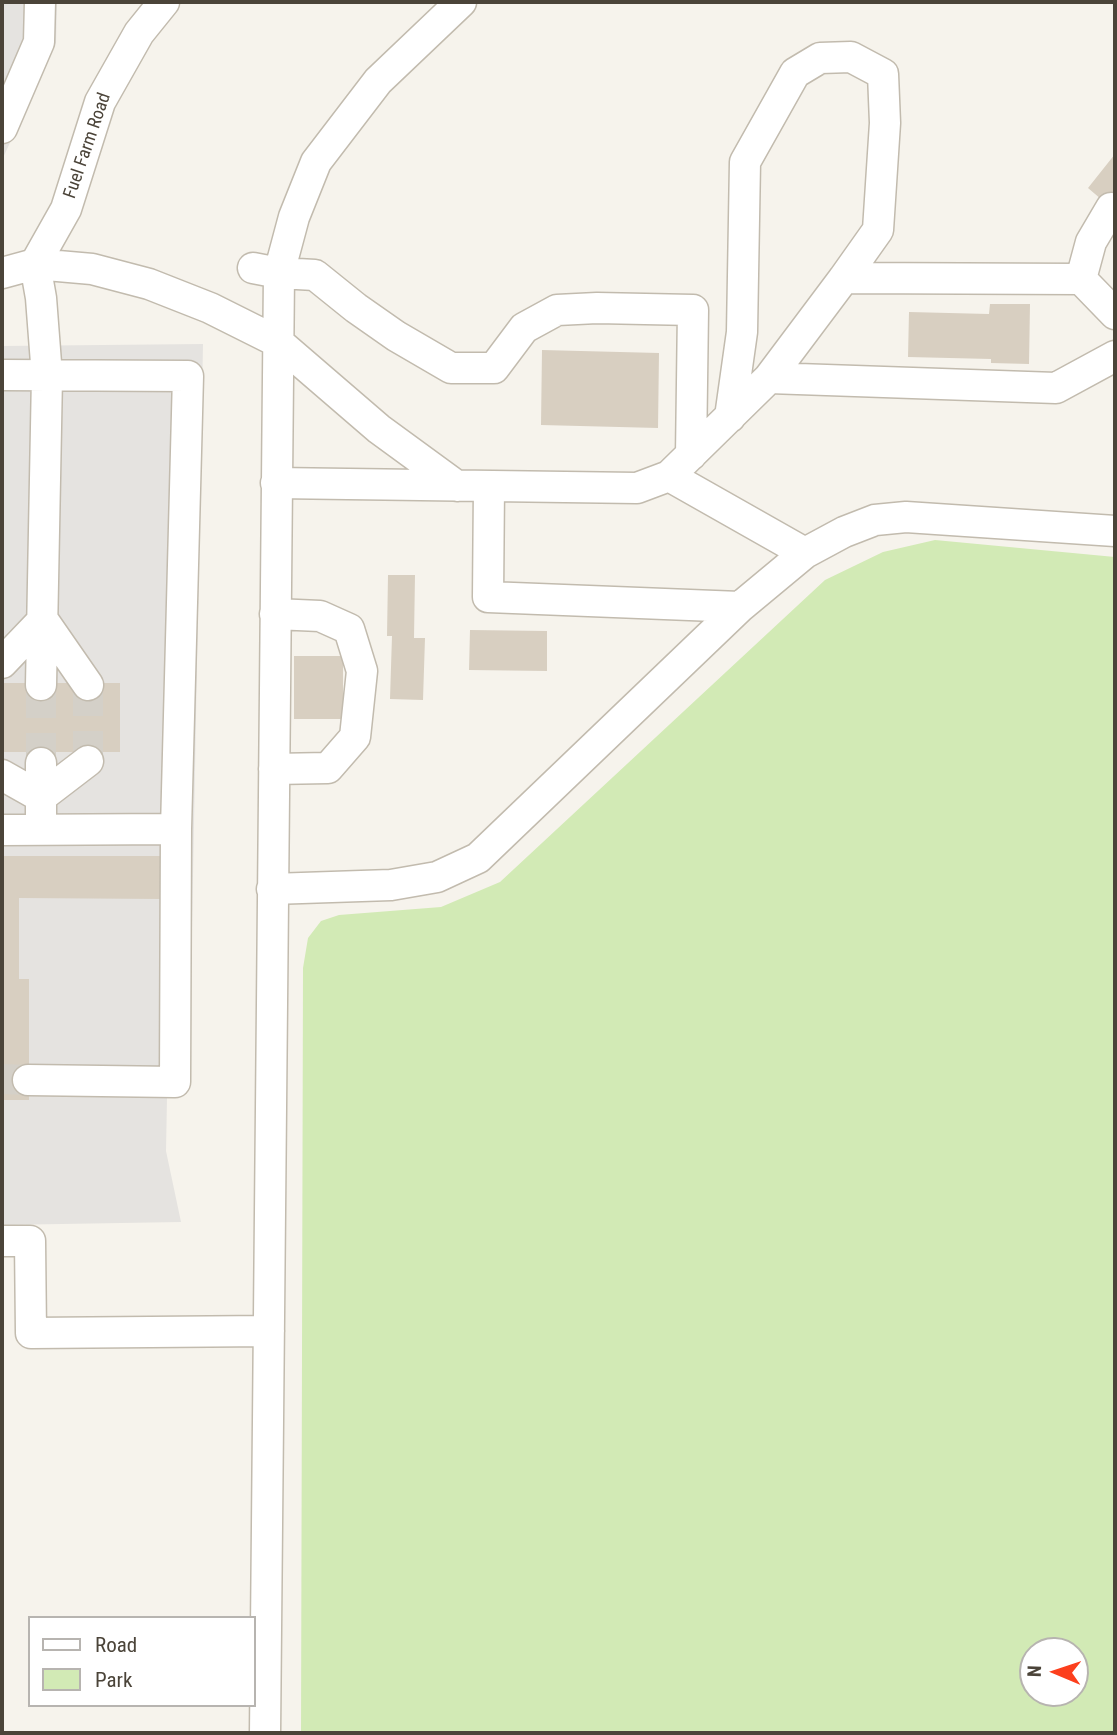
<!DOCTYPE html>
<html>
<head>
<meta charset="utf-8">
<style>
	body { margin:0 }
	#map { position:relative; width:1117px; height:1735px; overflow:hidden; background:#f6f3ec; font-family:"Roboto Condensed",sans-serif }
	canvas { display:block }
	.frame { position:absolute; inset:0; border:4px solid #4b4439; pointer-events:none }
	.legend { position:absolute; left:28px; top:1616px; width:228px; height:91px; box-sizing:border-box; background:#fff; border:2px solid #b7b4b0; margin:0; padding:9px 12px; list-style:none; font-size:21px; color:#4b4439 }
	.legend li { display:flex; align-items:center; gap:14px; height:35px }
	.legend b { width:35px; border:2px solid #b7b4b0 }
	.north { position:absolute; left:1019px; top:1637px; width:70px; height:70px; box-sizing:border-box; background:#fff; border:2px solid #b7b4b0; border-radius:50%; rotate:272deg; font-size:19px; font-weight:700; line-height:28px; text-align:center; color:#4b4439 }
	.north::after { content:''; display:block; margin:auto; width:24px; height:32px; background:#fc3f1d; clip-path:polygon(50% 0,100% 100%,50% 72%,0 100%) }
</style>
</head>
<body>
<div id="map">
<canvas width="1117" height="1735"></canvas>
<div class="frame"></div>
<ul class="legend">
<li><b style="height:9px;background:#fff"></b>Road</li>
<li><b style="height:19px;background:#d2eab5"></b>Park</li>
</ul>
<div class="north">N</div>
</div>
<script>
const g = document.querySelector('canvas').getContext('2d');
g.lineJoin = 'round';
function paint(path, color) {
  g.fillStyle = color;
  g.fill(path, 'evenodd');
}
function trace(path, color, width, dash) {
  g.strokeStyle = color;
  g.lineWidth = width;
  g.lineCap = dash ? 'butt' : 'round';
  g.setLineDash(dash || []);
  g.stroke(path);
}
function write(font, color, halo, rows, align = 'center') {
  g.font = font + ' "Roboto Condensed",sans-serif';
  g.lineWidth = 6;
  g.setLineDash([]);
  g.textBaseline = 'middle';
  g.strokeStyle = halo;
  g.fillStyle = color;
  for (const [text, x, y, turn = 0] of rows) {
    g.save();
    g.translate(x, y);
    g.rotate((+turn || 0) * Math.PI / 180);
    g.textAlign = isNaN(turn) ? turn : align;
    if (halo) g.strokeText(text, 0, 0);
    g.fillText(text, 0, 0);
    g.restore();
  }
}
paint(new Path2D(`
	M 935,540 L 1115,557 L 1115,1733 L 301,1733 L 303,968 L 308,938 L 321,921 L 339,915 L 441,907 L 500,882 L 825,580 L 883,552 ZM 1033,1651 L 1075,1651 L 1075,1693 L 1033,1693 Z`), '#d2eab5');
paint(new Path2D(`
	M 2,2 L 57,2 L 56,43 L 2,160 Z
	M 203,344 L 189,1087 L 167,1098 L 166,1151 L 181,1222 L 2,1225 L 2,346 Z`), '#e5e3e0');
paint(new Path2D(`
	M 1115,154 L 1115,211 L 1088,188 Z
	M 990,304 L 1030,304 L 1029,364 L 991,363 L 991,359 L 908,357 L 909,312 L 989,314 Z
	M 542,350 L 659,353 L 658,428 L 541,425 Z
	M 388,575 L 415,575 L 414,638 L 425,638 L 423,700 L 390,699 L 392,636 L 387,636 Z
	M 470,630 L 547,631 L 547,671 L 469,670 Z
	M 294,656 L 343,656 L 343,719 L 294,719 Z
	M 2,683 L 120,683 L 120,752 L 2,752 Z
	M 2,856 L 162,856 L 162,899 L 19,898 L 19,979 L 29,979 L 29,1100 L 2,1100 Z`), '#d8cfc1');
trace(new Path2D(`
	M 88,761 L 88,685
	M 41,763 L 41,685
	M 2,1079 L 28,1080`), '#d4d0c8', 30, [30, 15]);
const minor = new Path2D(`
	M 2,128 L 39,42 L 40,2
	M 253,268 L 279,273 L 315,275 L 356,308 L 396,336 L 451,368 L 494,368 L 524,328 L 557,310 L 597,308 L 693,310 L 691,455
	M 2,273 L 35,264 L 66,209 L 100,102 L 139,33 L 164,2
	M 844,278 L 1081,279 L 1091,242 L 1111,208
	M 1081,279 L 1115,314
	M 2,375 L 188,376 L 176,829 L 175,1082 L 28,1080
	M 769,378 L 1056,388 L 1115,356
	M 669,476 L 805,553
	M 276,483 L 637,488 L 669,476 L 769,378 L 844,278 L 878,230 L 885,123 L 883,74 L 851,57 L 820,58 L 795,73 L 745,162 L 742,332 L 730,417
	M 489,486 L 488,597 L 740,607
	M 43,620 L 88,685
	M 2,663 L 43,620
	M 41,685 L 47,376 L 41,298 L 35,264 L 92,269 L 149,284 L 210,308 L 278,342 L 379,429 L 457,486
	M 274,769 L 328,768 L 355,737 L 362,671 L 349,629 L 320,616 L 275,614
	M 2,775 L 41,797 L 41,829
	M 41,797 L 88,761
	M 41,797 L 41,763
	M 2,830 L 176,829
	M 272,889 L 391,885 L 437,877 L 478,858 L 740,607 L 805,553 L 844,532 L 875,520 L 906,517 L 1115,531
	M 2,1241 L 30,1241 L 31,1333 L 269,1331
	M 265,1733 L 279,273 L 294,217 L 316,162 L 378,81 L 461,2`);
trace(minor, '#c2bbae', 33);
trace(minor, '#fff', 30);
write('18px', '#4b4439', '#fff', [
	["Fuel Farm Road",88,146,-71]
]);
</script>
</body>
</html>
